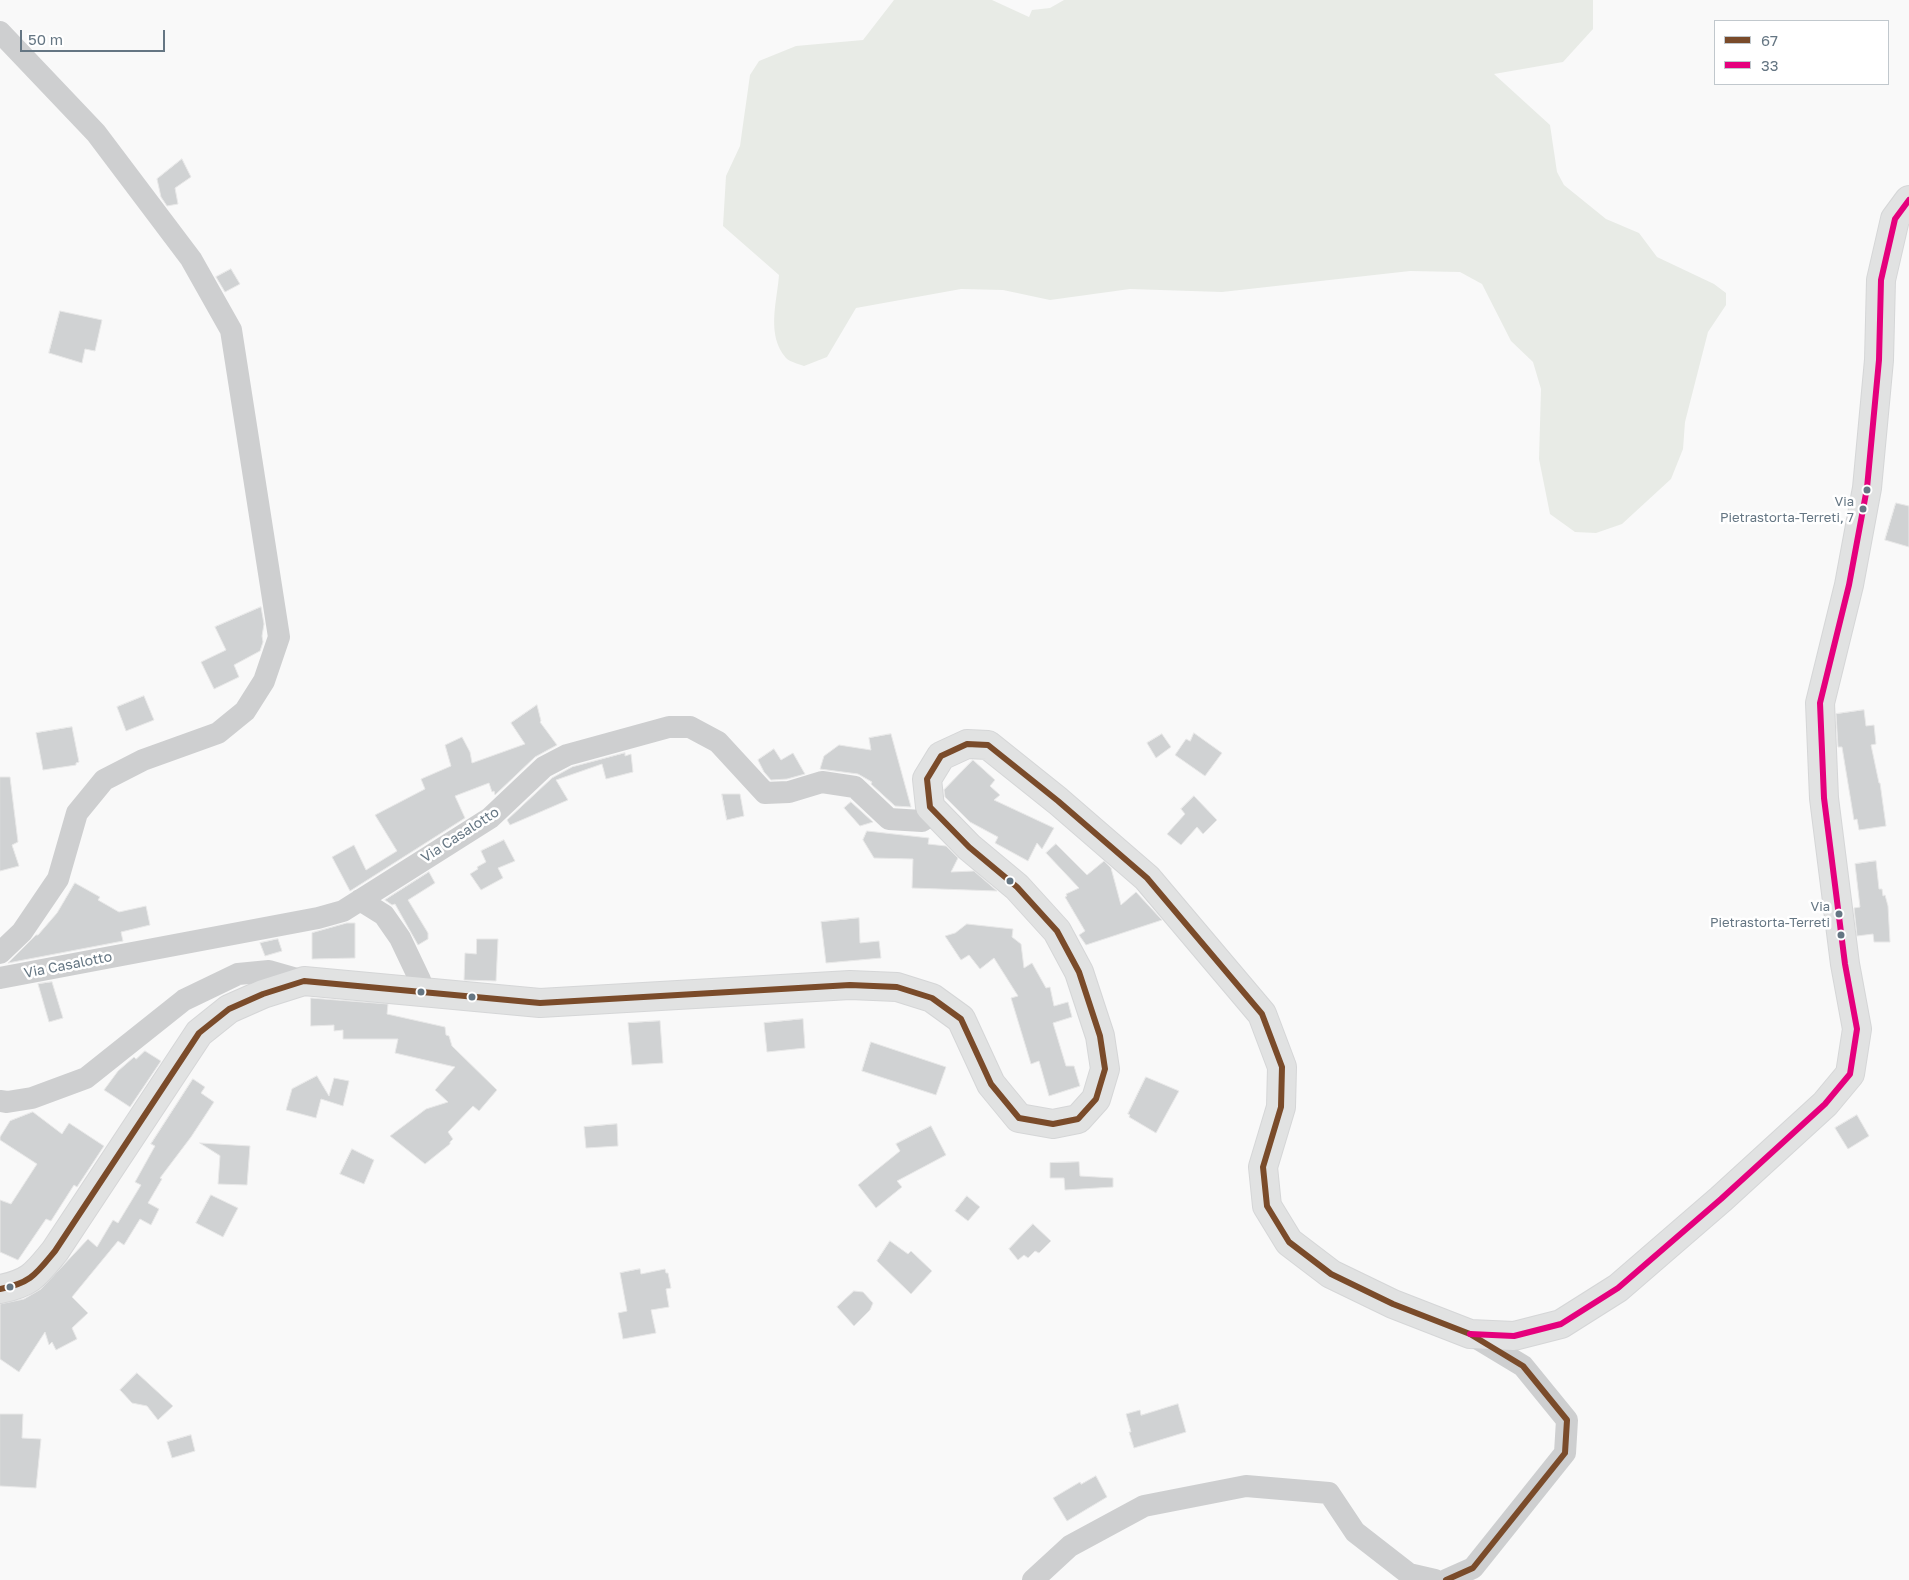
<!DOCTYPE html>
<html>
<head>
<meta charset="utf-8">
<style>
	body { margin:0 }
	#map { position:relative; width:1909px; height:1580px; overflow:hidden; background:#f9f9f9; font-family:"Golos Text",sans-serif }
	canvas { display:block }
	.legend { position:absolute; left:1714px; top:20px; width:175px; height:65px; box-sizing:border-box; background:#fff; border:1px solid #c1c8cd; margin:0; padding:6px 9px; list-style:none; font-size:15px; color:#657683 }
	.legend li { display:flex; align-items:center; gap:10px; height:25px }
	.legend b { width:25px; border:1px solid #c1c8cd }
	.scale { position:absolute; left:20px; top:30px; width:145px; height:22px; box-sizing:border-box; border:2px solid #657683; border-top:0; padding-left:6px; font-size:15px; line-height:18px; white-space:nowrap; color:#657683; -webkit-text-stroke:4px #fff; paint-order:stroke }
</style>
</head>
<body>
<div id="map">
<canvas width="1909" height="1580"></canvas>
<ul class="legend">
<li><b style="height:6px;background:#7a4b2a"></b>67</li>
<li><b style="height:6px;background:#e5007d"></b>33</li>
</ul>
<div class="scale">50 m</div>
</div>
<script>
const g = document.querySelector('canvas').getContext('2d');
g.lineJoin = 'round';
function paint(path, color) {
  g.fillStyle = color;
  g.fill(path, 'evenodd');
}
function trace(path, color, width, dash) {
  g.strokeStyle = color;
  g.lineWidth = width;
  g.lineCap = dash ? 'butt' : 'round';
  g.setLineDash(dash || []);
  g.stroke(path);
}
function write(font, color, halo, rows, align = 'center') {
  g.font = font + ' "Golos Text",sans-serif';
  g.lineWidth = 5;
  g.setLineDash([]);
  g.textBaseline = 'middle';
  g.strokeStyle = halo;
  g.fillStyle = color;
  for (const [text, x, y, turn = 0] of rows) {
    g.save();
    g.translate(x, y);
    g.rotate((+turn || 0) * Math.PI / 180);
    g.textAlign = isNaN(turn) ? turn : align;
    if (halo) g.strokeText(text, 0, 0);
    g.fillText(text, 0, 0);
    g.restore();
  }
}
paint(new Path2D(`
	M 894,0 L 992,0 L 1029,17 L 1032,10 L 1050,8 L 1064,0 L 1593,0 L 1593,29 L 1563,62 L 1494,74 L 1550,125 L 1557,172 L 1564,185 L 1606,219 L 1639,233 L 1657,257 L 1714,284 L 1726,293 L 1726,305 L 1708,332 L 1685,422 L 1683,449 L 1671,479 L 1622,524 L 1596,533 L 1575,532 L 1550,514 L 1539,459 L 1541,389 L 1533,362 L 1511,341 L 1482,284 L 1460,272 L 1410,271 L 1222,292 L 1130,289 L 1050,300 L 1003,290 L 961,289 L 856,308 L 827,357 L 804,366 C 799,364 790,362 786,358 C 766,335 777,302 779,275 L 723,226 L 726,176 L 740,146 L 750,75 L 759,61 L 796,46 L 863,40 Z`), '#e8ebe6');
const building = new Path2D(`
	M 182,159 L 191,177 L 175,188 L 178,204 L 167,206 L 161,197 L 157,179 Z
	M 231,269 L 240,284 L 225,292 L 216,277 Z
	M 60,311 L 102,320 L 95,351 L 85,349 L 82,363 L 49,353 Z
	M 1896,503 L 1909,506 L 1909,547 L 1885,540 Z
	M 261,607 L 264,624 L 262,636 L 263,642 L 260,651 L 234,665 L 239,677 L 214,689 L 201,662 L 226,650 L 215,627 Z
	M 144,696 L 154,720 L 126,731 L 117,707 Z
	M 537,705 L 541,721 L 540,722 L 557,745 L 535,757 L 495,795 L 494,791 L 492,792 L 489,783 L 455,796 L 465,818 L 350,891 L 332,857 L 354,845 L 366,870 L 397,851 L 375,815 L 425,789 L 421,779 L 451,766 L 445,745 L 462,737 L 470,752 L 472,763 L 525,744 L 511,723 Z
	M 1864,710 L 1866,726 L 1874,725 L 1876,744 L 1871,745 L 1879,783 L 1880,783 L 1886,826 L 1859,830 L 1857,819 L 1854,820 L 1842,747 L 1838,747 L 1836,714 Z
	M 72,727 L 79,762 L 76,763 L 76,765 L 43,770 L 36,733 Z
	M 1194,733 L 1222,753 L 1205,776 L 1175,755 L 1186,739 L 1190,741 Z
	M 891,734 L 911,807 L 895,806 L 871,784 L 872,782 L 858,774 L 820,769 L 824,756 L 839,745 L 871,750 L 869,738 Z
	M 1162,734 L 1171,747 L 1156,758 L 1147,743 Z
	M 774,749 L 781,760 L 793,753 L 805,774 L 787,779 L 771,780 L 764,772 L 758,760 Z
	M 625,753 L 625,756 L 631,754 L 633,772 L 606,779 L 602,764 L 556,780 L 568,800 L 510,825 L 507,820 L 552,778 L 572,767 Z
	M 973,760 L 995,780 L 990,786 L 1000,795 L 994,800 L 1054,828 L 1042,849 L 1037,843 L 1028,861 L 995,843 L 998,837 L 970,822 L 945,797 L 944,790 Z
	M 0,777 L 10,777 L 18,842 L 12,845 L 19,866 L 0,871 Z
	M 722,794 L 740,794 L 744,816 L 727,820 Z
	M 1194,796 L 1217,820 L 1203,834 L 1197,827 L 1181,845 L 1167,834 L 1185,814 L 1181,809 Z
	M 851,802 L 873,822 L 860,826 L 844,808 Z
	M 867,831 L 929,838 L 928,844 L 946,846 L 958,858 L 951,872 L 974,871 L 997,891 L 912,888 L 913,859 L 874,858 L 863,840 Z
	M 504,840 L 515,861 L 498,868 L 503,878 L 481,890 L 470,874 L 478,869 L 477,867 L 486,862 L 481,851 Z
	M 1056,844 L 1087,875 L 1104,861 L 1111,868 L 1121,905 L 1136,892 L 1162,920 L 1086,945 L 1079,935 L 1085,931 L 1065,897 L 1067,896 L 1066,894 L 1079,888 L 1046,853 Z
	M 1876,861 L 1879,889 L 1882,889 L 1883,896 L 1885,895 L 1888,906 L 1890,942 L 1874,942 L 1873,934 L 1857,936 L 1854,908 L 1860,907 L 1855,864 Z
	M 429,872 L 435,883 L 408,900 L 428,933 L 428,939 L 418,945 L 395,904 L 392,905 L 385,900 Z
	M 75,883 L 100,897 L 98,900 L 119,912 L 146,906 L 150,925 L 121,932 L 123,941 L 8,963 L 36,935 L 38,935 L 57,913 Z
	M 859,918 L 860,943 L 879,941 L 881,958 L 826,963 L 821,922 Z
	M 347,923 L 355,923 L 355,958 L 312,959 L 312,933 Z
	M 967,924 L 1013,929 L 1012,937 L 1021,944 L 1024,968 L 1032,963 L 1046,988 L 1050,987 L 1054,1006 L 1068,1002 L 1072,1017 L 1053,1023 L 1066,1066 L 1074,1066 L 1080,1086 L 1049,1096 L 1039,1061 L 1031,1064 L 1011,998 L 1018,996 L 994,958 L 980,969 L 969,955 L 961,960 L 945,936 L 955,933 Z
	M 278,939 L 282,951 L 265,956 L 260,943 Z
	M 477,939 L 498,939 L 496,981 L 464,980 L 465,953 L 476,954 Z
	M 52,982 L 63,1018 L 49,1022 L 38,984 Z
	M 311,998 L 388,1004 L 387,1014 L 445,1027 L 446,1035 L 449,1036 L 452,1046 L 497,1090 L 479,1111 L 473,1106 L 448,1132 L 453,1139 L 450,1142 L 450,1144 L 425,1164 L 390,1136 L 426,1109 L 448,1102 L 435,1090 L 455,1067 L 395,1053 L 398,1039 L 343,1039 L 343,1030 L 334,1031 L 334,1025 L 311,1026 Z
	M 803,1019 L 805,1048 L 767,1052 L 764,1023 Z
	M 660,1021 L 663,1063 L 632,1065 L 628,1023 Z
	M 871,1042 L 946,1067 L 936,1095 L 862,1071 Z
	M 145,1051 L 161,1061 L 130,1107 L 104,1090 L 118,1071 L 134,1057 L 136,1059 Z
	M 317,1076 L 329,1096 L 334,1078 L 349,1081 L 343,1106 L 321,1099 L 316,1118 L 286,1110 L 292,1089 Z
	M 1146,1077 L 1179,1091 L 1156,1133 L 1129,1117 L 1130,1115 L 1128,1114 Z
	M 193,1079 L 205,1087 L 201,1093 L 214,1102 L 191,1137 L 160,1178 L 162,1179 L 148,1203 L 159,1209 L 151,1225 L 140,1219 L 124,1245 L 118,1241 L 72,1297 L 88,1313 L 72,1328 L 77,1339 L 56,1350 L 52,1342 L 49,1345 L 45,1332 L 19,1372 L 0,1359 L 0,1304 L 24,1299 L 41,1289 L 88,1239 L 97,1247 L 113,1220 L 118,1223 L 141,1185 L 135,1182 L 155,1146 L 151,1144 Z
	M 33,1112 L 62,1134 L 69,1123 L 104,1146 L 77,1187 L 74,1185 L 51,1221 L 46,1219 L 18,1260 L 0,1252 L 0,1200 L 11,1204 L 37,1164 L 0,1140 L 0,1137 L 10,1121 Z
	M 1857,1115 L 1869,1136 L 1848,1149 L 1835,1128 Z
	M 617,1124 L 618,1146 L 586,1148 L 584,1127 Z
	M 931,1126 L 946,1155 L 897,1181 L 902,1187 L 876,1208 L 858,1185 L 900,1151 L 896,1144 Z
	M 200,1143 L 250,1146 L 247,1185 L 218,1184 L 220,1156 Z
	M 352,1149 L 374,1160 L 364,1184 L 340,1174 Z
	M 1079,1162 L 1080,1176 L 1113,1178 L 1113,1187 L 1065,1190 L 1064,1178 L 1050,1178 L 1050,1163 Z
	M 211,1195 L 238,1208 L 223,1237 L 196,1223 Z
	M 967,1196 L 980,1207 L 968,1221 L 955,1211 Z
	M 1033,1224 L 1051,1241 L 1039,1253 L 1035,1251 L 1028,1258 L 1024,1255 L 1018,1260 L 1009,1249 Z
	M 890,1241 L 908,1254 L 911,1251 L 932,1271 L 911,1294 L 877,1261 Z
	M 640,1269 L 641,1274 L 665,1269 L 666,1273 L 668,1273 L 671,1288 L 666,1289 L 669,1307 L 651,1310 L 656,1333 L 623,1339 L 618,1313 L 627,1311 L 620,1273 Z
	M 854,1291 L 863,1292 L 873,1303 L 870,1310 L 854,1326 L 837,1307 Z
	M 137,1373 L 173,1406 L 158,1420 L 147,1406 L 132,1403 L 120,1390 Z
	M 1178,1404 L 1186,1432 L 1134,1448 L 1129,1432 L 1131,1432 L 1126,1414 L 1140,1410 L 1141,1415 Z
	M 0,1414 L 23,1414 L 22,1438 L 41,1439 L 36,1488 L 0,1486 Z
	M 191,1435 L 195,1451 L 172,1458 L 167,1442 Z
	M 1096,1476 L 1107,1497 L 1067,1521 L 1053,1498 L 1080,1482 L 1081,1484 Z`);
paint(building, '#d0d2d3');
trace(building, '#e8e8e8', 1);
const major = new Path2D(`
	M 0,1289 C 31,1283 36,1274 55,1251 L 199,1033 L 229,1009 L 263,994 L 304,981 L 540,1003 L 850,985 L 897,987 L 932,998 L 961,1019 L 991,1084 L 1019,1118 L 1053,1124 L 1078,1119 L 1096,1099 L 1105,1069 L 1100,1036 L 1079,972 L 1057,931 L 1017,887 L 969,847 L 930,807 L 927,779 L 941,756 L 967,744 L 988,745 L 1058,801 L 1147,878 L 1262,1014 L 1282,1067 L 1281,1107 L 1263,1167 L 1267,1206 L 1289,1242 L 1331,1274 L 1393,1304 L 1470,1334 L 1514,1336 L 1561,1324 L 1618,1288 L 1721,1199 L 1825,1104 L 1850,1074 L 1857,1029 L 1845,964 L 1824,798 L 1820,703 L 1849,585 L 1867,488 L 1879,360 L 1881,280 L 1895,219 L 1909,200`);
trace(major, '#d5d6d7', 30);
trace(new Path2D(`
	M 0,32 L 96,133 L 191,259 L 231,330 L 279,637 L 264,681 L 245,711 L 218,733 L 143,760 L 104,780 L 77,813 L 58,879 L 22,932 L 0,953
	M 360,900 L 384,915 L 400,938 L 420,980 L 419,992
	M 0,978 L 318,918 L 343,911 L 490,818 L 544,767 L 567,755 L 669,727 L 690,727 L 718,742 L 765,793 L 789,792 L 822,782 L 855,787 L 889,819 L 922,821 L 935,812
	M 0,1101 L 7,1102 L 32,1098 L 86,1078 L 184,1000 L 238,974 L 269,971 L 304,981
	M 1033,1580 L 1070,1546 L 1144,1506 L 1246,1486 L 1329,1493 L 1355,1532 L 1409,1574 L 1435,1580
	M 1446,1580 L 1473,1568 L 1565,1453 L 1567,1420 L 1523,1366 L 1470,1334`), '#cecfd0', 22);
trace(major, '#e1e2e2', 28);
trace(new Path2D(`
	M 0,1289 C 31,1283 36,1274 55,1251 L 199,1033 L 229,1009 L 263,994 L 304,981 L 540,1003 L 850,985 L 897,987 L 932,998 L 961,1019 L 991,1084 L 1019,1118 L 1053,1124 L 1078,1119 L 1096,1099 L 1105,1069 L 1100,1036 L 1079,972 L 1057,931 L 1017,887 L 969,847 L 930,807 L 927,779 L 941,756 L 967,744 L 988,745 L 1058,801 L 1147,878 L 1262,1014 L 1282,1067 L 1281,1107 L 1263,1167 L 1267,1206 L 1289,1242 L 1331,1274 L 1393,1304 L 1470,1334 L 1523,1366 L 1567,1420 L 1565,1453 L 1473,1568 L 1446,1580`), '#7a4b2a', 6);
trace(new Path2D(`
	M 1470,1334 L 1514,1336 L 1561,1324 L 1618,1288 L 1721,1199 L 1825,1104 L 1850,1074 L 1857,1029 L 1845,964 L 1824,798 L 1820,703 L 1849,585 L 1867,488 L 1879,360 L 1881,280 L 1895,219 L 1909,200`), '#e5007d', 6);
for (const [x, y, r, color] of [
	[1867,490,4.5,"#657683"],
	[1863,509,4.5,"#657683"],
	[1010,881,4.5,"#657683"],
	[1839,914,4.5,"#657683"],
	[1841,935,4.5,"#657683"],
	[421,992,4.5,"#657683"],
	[472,997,4.5,"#657683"],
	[10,1287,4.5,"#657683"]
]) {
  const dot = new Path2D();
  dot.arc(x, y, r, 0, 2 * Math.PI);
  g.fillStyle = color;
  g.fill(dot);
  trace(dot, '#fff', 2);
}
write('13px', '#657683', '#fff', [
	["Via",1854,502],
	["Pietrastorta-Terreti, 7",1854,518],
	["Via",1830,907],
	["Pietrastorta-Terreti",1830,923]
], 'right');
write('14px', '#657683', '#fff', [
	["Via Casalotto",460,835,-33],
	["Via Casalotto",68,965,-11]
]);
</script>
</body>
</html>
